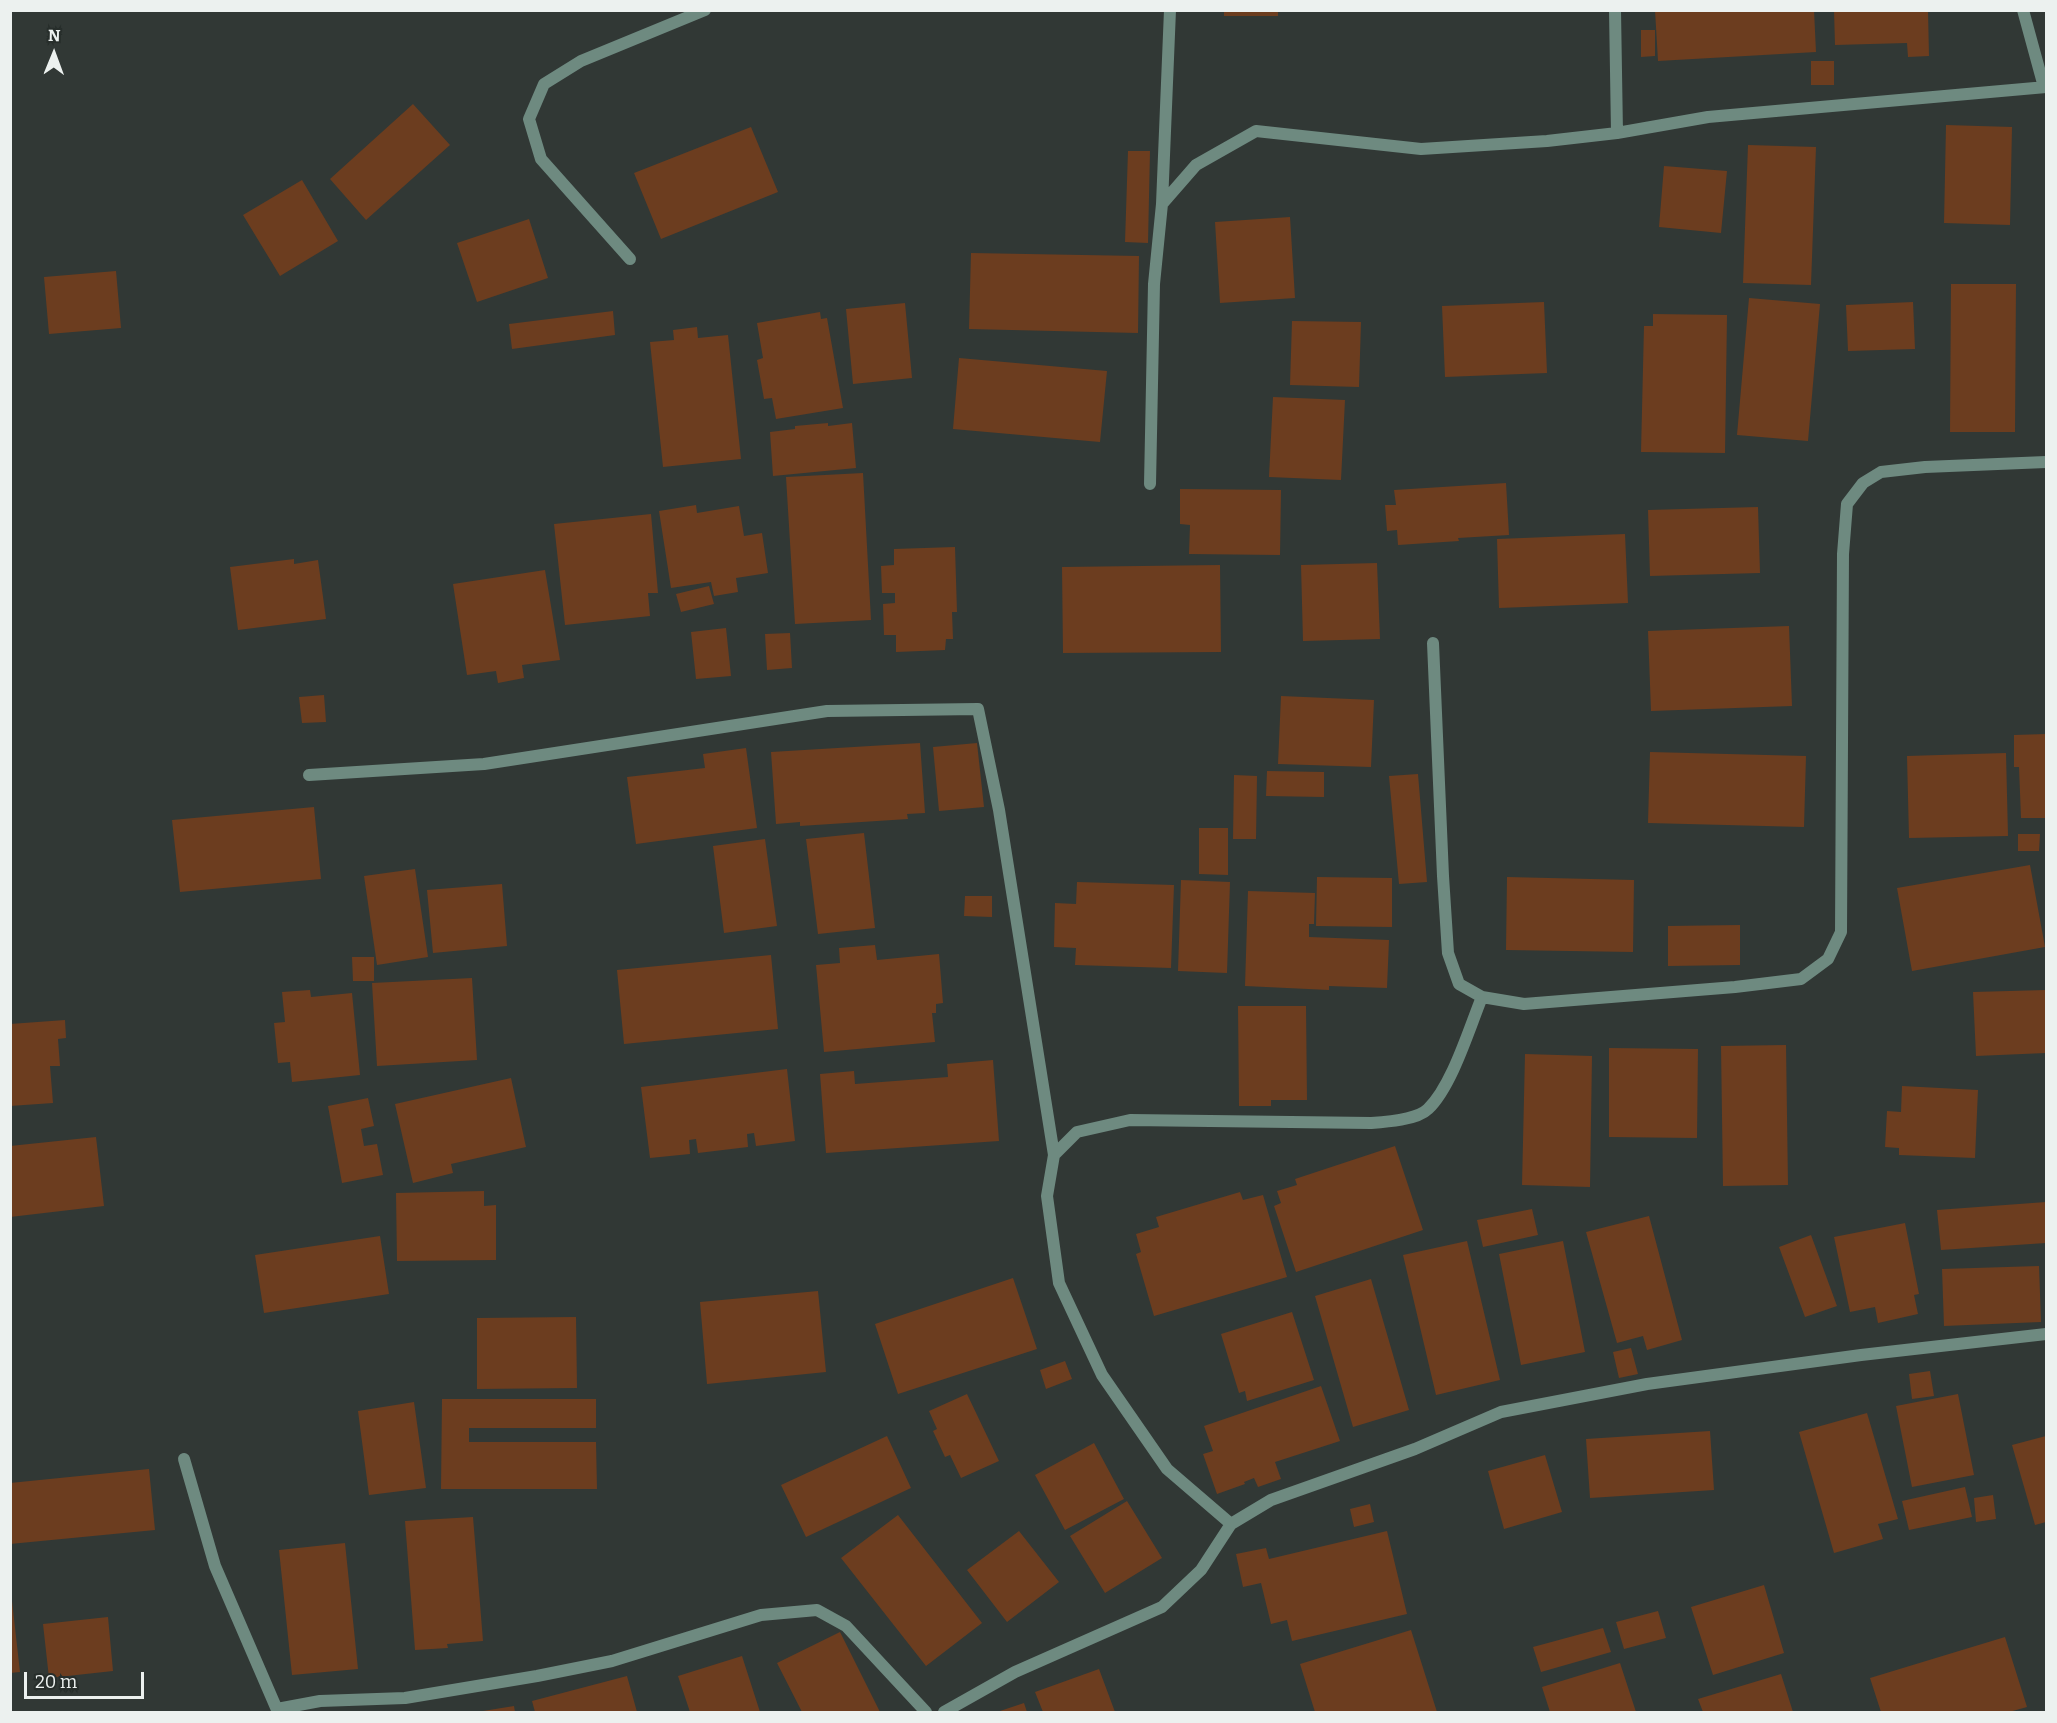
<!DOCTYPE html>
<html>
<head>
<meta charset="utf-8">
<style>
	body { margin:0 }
	#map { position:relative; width:2057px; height:1723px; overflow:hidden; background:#313835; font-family:Bitter,serif }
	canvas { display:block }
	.frame { position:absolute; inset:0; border:12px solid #ecf1ef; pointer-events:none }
	.north { position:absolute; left:24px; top:24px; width:60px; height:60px; -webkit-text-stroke:4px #272e2b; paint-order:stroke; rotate:1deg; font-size:16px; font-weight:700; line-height:24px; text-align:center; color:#ecf1ef }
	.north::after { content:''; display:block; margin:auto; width:21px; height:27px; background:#ecf1ef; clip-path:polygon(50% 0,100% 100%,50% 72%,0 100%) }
	.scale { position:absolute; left:24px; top:1672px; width:120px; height:27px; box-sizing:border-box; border:3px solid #ecf1ef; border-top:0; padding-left:8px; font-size:18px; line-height:21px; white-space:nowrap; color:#ecf1ef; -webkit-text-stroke:4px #272e2b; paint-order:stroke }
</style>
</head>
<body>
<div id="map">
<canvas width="2057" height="1723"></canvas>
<div class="frame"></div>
<div class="north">N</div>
<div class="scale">20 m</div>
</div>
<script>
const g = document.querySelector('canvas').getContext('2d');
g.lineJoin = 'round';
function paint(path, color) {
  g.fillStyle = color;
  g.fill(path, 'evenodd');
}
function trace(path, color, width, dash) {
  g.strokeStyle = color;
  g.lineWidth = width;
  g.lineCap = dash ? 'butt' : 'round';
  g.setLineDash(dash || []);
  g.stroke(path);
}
paint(new Path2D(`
	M 1224,10 L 1278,10 L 1278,16 L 1224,16 Z
	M 1655,10 L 1814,10 L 1816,52 L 1658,61 Z
	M 1834,10 L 1928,10 L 1929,56 L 1908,57 L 1907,43 L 1835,45 Z
	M 1641,30 L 1655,30 L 1655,56 L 1641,57 Z
	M 1811,61 L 1834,61 L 1834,85 L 1811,85 Z
	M 413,104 L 450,145 L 366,220 L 330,179 Z
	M 1946,125 L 2012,127 L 2010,225 L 1944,223 Z
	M 751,127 L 778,192 L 661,239 L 634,173 Z
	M 1748,145 L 1816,147 L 1811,285 L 1743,283 Z
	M 1128,151 L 1150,151 L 1148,243 L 1125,242 Z
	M 1664,166 L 1727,171 L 1721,233 L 1659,227 Z
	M 302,180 L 338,241 L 280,276 L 243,215 Z
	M 1290,217 L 1295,298 L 1220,303 L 1215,222 Z
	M 529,219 L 548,278 L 477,302 L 457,243 Z
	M 971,253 L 1139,256 L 1138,333 L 969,329 Z
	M 116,271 L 121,328 L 49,334 L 44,277 Z
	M 1951,284 L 2016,284 L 2015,432 L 1950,432 Z
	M 1749,298 L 1820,304 L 1808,441 L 1737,435 Z
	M 1544,302 L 1547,373 L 1445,377 L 1442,306 Z
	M 1913,302 L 1915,349 L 1848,351 L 1846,305 Z
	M 905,303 L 912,378 L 853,384 L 846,309 Z
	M 613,311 L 615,335 L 512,349 L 509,324 Z
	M 820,312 L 821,319 L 827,318 L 843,408 L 776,419 L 772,398 L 764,399 L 757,360 L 763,358 L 757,323 Z
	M 1653,314 L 1727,315 L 1725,453 L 1641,452 L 1644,326 L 1653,326 Z
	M 1292,321 L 1361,322 L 1359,387 L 1290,385 Z
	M 697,327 L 698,338 L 728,335 L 741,459 L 663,467 L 650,342 L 674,340 L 673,330 Z
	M 959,358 L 1107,371 L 1100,442 L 953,429 Z
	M 1273,397 L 1345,400 L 1341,480 L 1269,477 Z
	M 828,423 L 828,426 L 852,423 L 856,468 L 773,476 L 770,432 L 795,429 L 795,426 Z
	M 863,473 L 871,620 L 795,624 L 786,477 Z
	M 1506,483 L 1509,535 L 1458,538 L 1459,541 L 1398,545 L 1397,530 L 1387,531 L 1385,505 L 1396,505 L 1394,490 Z
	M 1180,489 L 1281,490 L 1280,555 L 1189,554 L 1190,525 L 1180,524 Z
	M 696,505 L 697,513 L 739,506 L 744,536 L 762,533 L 768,573 L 736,578 L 738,592 L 714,596 L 711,582 L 671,588 L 659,511 Z
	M 1758,507 L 1760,573 L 1650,576 L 1648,510 Z
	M 651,514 L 658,593 L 648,593 L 650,616 L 565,625 L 554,524 Z
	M 1625,534 L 1628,603 L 1499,608 L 1497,539 Z
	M 955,547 L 957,612 L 952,612 L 953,639 L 946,639 L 945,650 L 896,652 L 896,635 L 884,635 L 883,604 L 895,603 L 895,593 L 882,593 L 881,566 L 894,565 L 894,549 Z
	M 294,559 L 294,564 L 318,560 L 326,619 L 238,630 L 230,567 Z
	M 1377,563 L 1380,639 L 1303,641 L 1301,565 Z
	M 1220,565 L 1221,652 L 1063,653 L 1062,567 Z
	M 545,570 L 560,660 L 522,665 L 524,678 L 498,683 L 496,671 L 467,675 L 453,584 Z
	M 709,586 L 714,604 L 681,612 L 676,594 Z
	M 1789,626 L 1792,706 L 1651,711 L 1648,631 Z
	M 726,628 L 731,676 L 696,679 L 691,632 Z
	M 790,633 L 792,668 L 767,670 L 765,634 Z
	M 324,695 L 326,722 L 302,723 L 299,697 Z
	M 1281,696 L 1374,700 L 1371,767 L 1278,764 Z
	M 2046,734 L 2046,818 L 2021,818 L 2019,767 L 2014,767 L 2014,735 Z
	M 920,743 L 925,813 L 907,814 L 908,819 L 800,826 L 800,822 L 776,824 L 771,752 Z
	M 977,743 L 984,807 L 939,811 L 933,747 Z
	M 746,748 L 757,828 L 636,844 L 627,777 L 705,768 L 703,754 Z
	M 1650,752 L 1806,756 L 1804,827 L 1648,823 Z
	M 2006,753 L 2008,836 L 1909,838 L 1907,756 Z
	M 1267,771 L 1324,772 L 1324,797 L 1266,796 Z
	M 1418,774 L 1427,882 L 1399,884 L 1389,776 Z
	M 1234,775 L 1257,776 L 1256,839 L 1233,839 Z
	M 314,807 L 321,879 L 180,892 L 172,820 Z
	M 1199,828 L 1228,828 L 1228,875 L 1199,874 Z
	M 864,833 L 875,928 L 818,934 L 806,839 Z
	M 2018,834 L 2040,834 L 2039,851 L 2018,851 Z
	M 765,839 L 777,926 L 724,933 L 713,846 Z
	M 2030,865 L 2045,947 L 1912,971 L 1897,888 Z
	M 415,869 L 428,957 L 377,965 L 364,876 Z
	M 1317,877 L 1392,878 L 1392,927 L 1316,926 Z
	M 1507,877 L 1634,880 L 1633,952 L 1506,950 Z
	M 1181,880 L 1230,882 L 1227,973 L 1178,971 Z
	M 1077,882 L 1174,885 L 1171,968 L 1075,965 L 1076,948 L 1054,947 L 1055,903 L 1076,904 Z
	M 502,884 L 507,946 L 433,953 L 427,890 Z
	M 1248,891 L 1315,893 L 1314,924 L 1309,924 L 1309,937 L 1389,940 L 1387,988 L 1329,986 L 1329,990 L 1245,986 Z
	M 965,896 L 992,896 L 992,917 L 964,916 Z
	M 1740,925 L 1740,965 L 1668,966 L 1668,926 Z
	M 875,945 L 877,960 L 939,954 L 943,1003 L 936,1004 L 936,1013 L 932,1013 L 935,1042 L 824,1052 L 816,965 L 840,963 L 839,948 Z
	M 771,955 L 778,1029 L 624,1044 L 617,970 Z
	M 352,957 L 374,957 L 374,981 L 353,981 Z
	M 472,978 L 477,1060 L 377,1066 L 372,983 Z
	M 310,990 L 311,997 L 352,993 L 360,1075 L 292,1082 L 290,1062 L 278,1063 L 274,1023 L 285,1022 L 282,992 Z
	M 2046,990 L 2046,1053 L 1976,1056 L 1973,992 Z
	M 1238,1006 L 1306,1006 L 1307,1100 L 1271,1100 L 1271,1106 L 1239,1106 Z
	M 65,1020 L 66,1038 L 58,1039 L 60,1066 L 50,1066 L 53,1103 L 10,1106 L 10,1024 Z
	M 1786,1045 L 1788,1185 L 1723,1186 L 1721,1046 Z
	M 1609,1048 L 1698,1049 L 1697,1138 L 1609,1137 Z
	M 1525,1054 L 1592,1056 L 1590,1187 L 1522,1185 Z
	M 993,1060 L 999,1141 L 826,1153 L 820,1074 L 854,1071 L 855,1084 L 948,1077 L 947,1064 Z
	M 787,1069 L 795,1141 L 756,1146 L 754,1133 L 747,1134 L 748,1147 L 698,1153 L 696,1139 L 689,1140 L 690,1154 L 650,1158 L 641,1087 Z
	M 511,1078 L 526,1147 L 451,1164 L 453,1173 L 413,1183 L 395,1104 Z
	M 1902,1086 L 1978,1090 L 1975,1158 L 1899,1155 L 1899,1148 L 1885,1147 L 1887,1111 L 1901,1112 Z
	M 368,1098 L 374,1126 L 361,1129 L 364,1146 L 377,1144 L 383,1175 L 342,1183 L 328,1106 Z
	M 96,1137 L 104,1206 L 10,1217 L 10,1146 Z
	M 1395,1146 L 1423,1230 L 1296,1272 L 1274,1206 L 1281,1203 L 1277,1191 L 1297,1185 L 1295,1179 Z
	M 484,1191 L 484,1206 L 496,1205 L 496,1260 L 397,1261 L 396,1193 Z
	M 1240,1192 L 1243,1200 L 1263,1195 L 1287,1277 L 1154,1316 L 1136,1254 L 1141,1252 L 1136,1234 L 1159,1227 L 1156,1217 Z
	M 2046,1202 L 2046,1243 L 1941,1250 L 1937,1210 Z
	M 1532,1209 L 1538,1235 L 1483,1247 L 1477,1220 Z
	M 1649,1216 L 1682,1340 L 1647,1350 L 1643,1336 L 1617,1343 L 1586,1232 Z
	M 1905,1223 L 1919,1294 L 1914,1295 L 1918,1314 L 1878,1323 L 1875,1307 L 1850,1312 L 1834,1237 Z
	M 1811,1235 L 1837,1306 L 1805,1317 L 1779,1247 Z
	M 380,1236 L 389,1294 L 264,1313 L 255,1255 Z
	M 1467,1241 L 1500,1380 L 1436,1395 L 1403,1255 Z
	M 1563,1241 L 1585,1352 L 1521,1365 L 1499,1254 Z
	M 2039,1266 L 2041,1322 L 1944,1326 L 1942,1269 Z
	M 1013,1278 L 1037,1349 L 898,1394 L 875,1324 Z
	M 1371,1279 L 1409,1410 L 1353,1427 L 1315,1296 Z
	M 818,1291 L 826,1372 L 707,1384 L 700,1302 Z
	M 1292,1312 L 1314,1380 L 1247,1401 L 1245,1391 L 1239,1393 L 1221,1334 Z
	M 576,1317 L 577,1388 L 477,1389 L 477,1318 Z
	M 1631,1348 L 1638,1374 L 1619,1378 L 1613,1352 Z
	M 1065,1361 L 1072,1379 L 1046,1389 L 1040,1370 Z
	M 1930,1371 L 1934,1396 L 1912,1399 L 1909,1374 Z
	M 1321,1386 L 1340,1441 L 1275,1462 L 1281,1479 L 1258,1487 L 1254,1478 L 1244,1482 L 1245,1484 L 1217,1494 L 1203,1454 L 1213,1451 L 1204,1426 Z
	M 967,1394 L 999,1461 L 961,1478 L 950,1455 L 945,1457 L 933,1431 L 937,1429 L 929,1411 Z
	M 1958,1394 L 1974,1475 L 1912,1487 L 1896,1406 Z
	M 442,1399 L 596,1399 L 596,1428 L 469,1428 L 469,1442 L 596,1442 L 597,1489 L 441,1489 Z
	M 414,1402 L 426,1488 L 369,1495 L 358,1411 Z
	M 1867,1413 L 1898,1519 L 1878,1524 L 1883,1539 L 1834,1553 L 1799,1432 Z
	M 1710,1431 L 1714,1490 L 1590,1498 L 1586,1439 Z
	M 887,1436 L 911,1488 L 806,1537 L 781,1485 Z
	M 2046,1436 L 2046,1522 L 2035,1525 L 2012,1445 Z
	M 1094,1443 L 1124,1499 L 1065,1530 L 1035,1475 Z
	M 1545,1455 L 1562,1512 L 1504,1529 L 1488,1471 Z
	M 149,1469 L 155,1530 L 10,1544 L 10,1483 Z
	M 1965,1487 L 1972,1517 L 1909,1530 L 1902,1501 Z
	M 1993,1495 L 1996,1519 L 1976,1522 L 1974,1498 Z
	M 1127,1501 L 1162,1558 L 1105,1593 L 1070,1536 Z
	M 1370,1504 L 1374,1522 L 1354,1527 L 1350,1509 Z
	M 898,1515 L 982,1623 L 926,1666 L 841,1558 Z
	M 473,1517 L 483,1641 L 447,1644 L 448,1648 L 415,1650 L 405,1521 Z
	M 1019,1531 L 1059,1582 L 1007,1622 L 967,1570 Z
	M 1387,1531 L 1407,1614 L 1292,1641 L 1287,1620 L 1271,1624 L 1261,1583 L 1243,1587 L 1236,1554 L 1266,1548 L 1269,1559 Z
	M 345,1543 L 358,1669 L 292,1675 L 279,1550 Z
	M 1764,1585 L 1784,1653 L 1713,1675 L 1691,1607 Z
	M 10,1601 L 12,1601 L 20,1672 L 10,1673 Z
	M 1658,1611 L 1666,1638 L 1624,1649 L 1616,1622 Z
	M 108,1617 L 113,1671 L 49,1678 L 43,1624 Z
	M 1603,1628 L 1611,1652 L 1541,1672 L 1533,1647 Z
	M 1411,1630 L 1437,1712 L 1315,1712 L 1300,1664 Z
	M 840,1632 L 880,1712 L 802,1712 L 777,1663 Z
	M 2005,1637 L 2027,1707 L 2009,1712 L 1881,1712 L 1870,1678 Z
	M 742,1656 L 760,1712 L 690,1712 L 678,1676 Z
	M 1620,1663 L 1636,1712 L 1550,1712 L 1542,1687 Z
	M 1099,1669 L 1115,1712 L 1043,1712 L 1035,1692 Z
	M 1781,1674 L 1793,1712 L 1703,1712 L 1698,1699 Z
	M 627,1676 L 637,1712 L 535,1712 L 532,1701 Z
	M 1024,1703 L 1027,1712 L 997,1712 Z
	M 514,1706 L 515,1712 L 483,1712 L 483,1711 Z`), '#6c3d1f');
trace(new Path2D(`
	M 1615,10 L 1617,133
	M 2023,10 L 2044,87
	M 1162,204 L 1170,10
	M 630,259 L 541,159 L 529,119 L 544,84 L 581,61 L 705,10
	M 1150,484 L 1154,284 L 1162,204 L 1196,165 L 1256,131 L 1421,149 L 1547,141 L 1617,133 L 1708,117 L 2046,87
	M 1433,643 L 1443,876 L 1448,953 L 1459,984 L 1482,997 L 1524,1004 L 1735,987 L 1801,979 L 1828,959 L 1841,932 L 1843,554 L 1847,504 L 1863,483 L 1881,472 L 1925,467 L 2046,462
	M 309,775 L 484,764 L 827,711 L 978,709 L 999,810 L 1054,1155
	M 184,1459 L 215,1566 L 278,1712
	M 1231,1524 L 1167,1469 L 1102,1375 L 1059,1283 L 1047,1196 L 1054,1155 L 1077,1132 L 1130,1120 L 1371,1123 C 1386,1122 1417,1120 1428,1109 C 1452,1086 1469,1029 1482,997
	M 277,1709 L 320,1701 L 405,1698 L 537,1676 L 612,1661 L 761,1615 L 817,1610 L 846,1626 L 926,1712
	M 944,1712 L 1015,1672 L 1162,1607 L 1201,1570 L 1231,1524 L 1271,1500 L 1415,1449 L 1501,1412 L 1647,1384 L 1861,1355 L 2046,1334`), '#6e8a80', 12);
</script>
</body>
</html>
